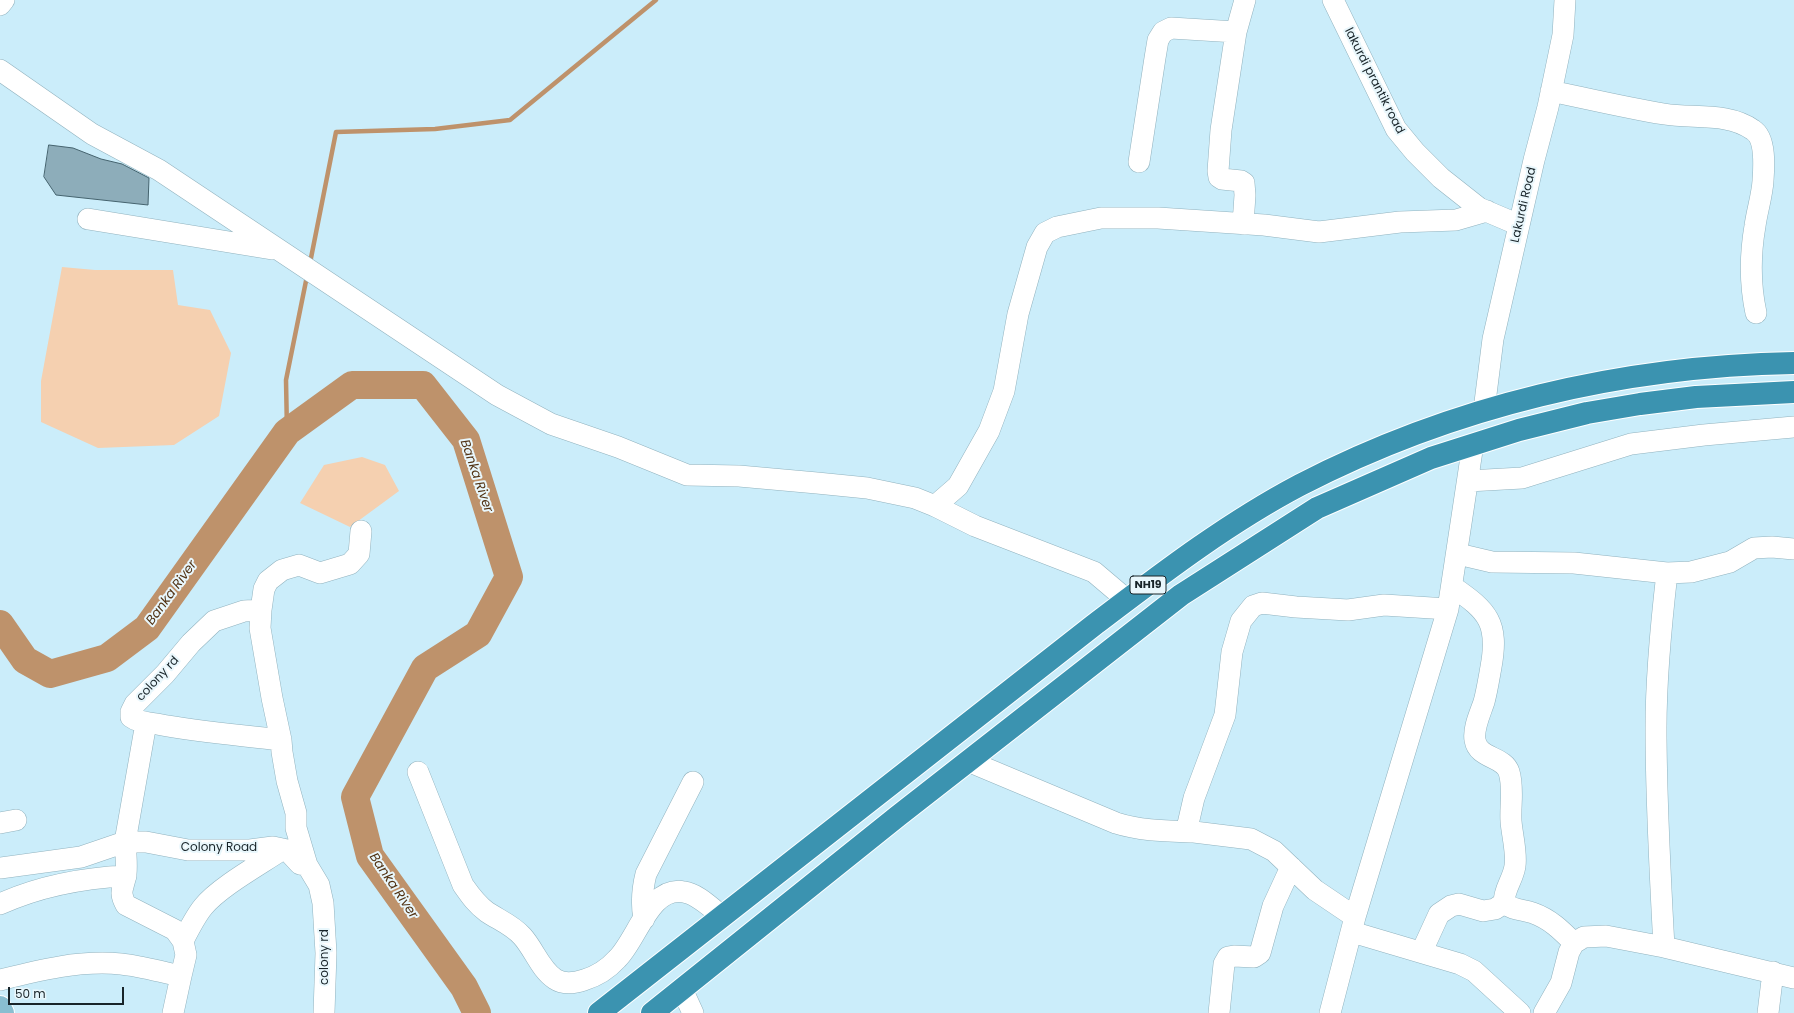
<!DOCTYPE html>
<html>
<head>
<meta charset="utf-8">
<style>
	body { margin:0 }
	#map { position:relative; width:1794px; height:1013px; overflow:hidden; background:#cbedfa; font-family:Poppins,sans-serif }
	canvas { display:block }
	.scale { position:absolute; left:8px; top:987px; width:116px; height:18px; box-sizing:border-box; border:2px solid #182429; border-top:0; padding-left:5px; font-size:12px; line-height:14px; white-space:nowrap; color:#182429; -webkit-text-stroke:3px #e9f7fc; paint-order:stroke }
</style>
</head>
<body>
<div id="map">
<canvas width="1794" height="1013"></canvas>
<div class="scale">50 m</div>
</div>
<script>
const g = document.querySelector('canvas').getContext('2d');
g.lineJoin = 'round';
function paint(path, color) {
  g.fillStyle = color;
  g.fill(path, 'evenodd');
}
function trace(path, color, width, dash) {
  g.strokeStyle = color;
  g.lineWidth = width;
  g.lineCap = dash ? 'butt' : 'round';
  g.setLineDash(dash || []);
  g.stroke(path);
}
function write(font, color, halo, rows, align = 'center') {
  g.font = font + ' Poppins,sans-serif';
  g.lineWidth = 4;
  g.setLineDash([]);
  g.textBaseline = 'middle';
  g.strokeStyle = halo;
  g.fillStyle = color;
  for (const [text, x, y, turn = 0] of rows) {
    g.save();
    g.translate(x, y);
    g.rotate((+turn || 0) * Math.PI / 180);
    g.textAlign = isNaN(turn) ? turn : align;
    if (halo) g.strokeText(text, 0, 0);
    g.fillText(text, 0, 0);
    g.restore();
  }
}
paint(new Path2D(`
	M 62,267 L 95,270 L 173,270 L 178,305 L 210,310 L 231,353 L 219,416 L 174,445 L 98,448 L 41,422 L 41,381 Z
	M 362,457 L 385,465 L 399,491 L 350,527 L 300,503 L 324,465 Z`), '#f5d0b0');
trace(new Path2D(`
	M 310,263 L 336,132 L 435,129 L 510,120 L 656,0
	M 287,432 L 286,380 L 307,276`), '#be926b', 4.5);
trace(new Path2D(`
	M 0,624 L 25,660 L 50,674 L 107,658 L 147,628 L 287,432 L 352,385 L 423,385 L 466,440 L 509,577 L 478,634 L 425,668 L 355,797 L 370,856 L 464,987 L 477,1013`), '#be926b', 28);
const building = new Path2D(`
	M 49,145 L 73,148 L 101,159 L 122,164 L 149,178 L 148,205 L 56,195 L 44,177 Z`);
paint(building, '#8dadba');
trace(building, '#45636e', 1);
const minor = new Path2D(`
	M 1333,0 L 1396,129 L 1415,152 L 1441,178 L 1479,208 L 1519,225
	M 0,5 L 4,0
	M 0,70 L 92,134 L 159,170 L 497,395 L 551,424 L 618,447 L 687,475 L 739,476 L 817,483 L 867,488 L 915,498 L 935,506 L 975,526 L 1094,572 L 1127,600
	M 1551,91 C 1589,99 1627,108 1664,114 C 1693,119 1728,112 1753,130 C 1766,138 1764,167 1763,181 C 1762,196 1757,211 1755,226 C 1750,255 1750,285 1756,313
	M 1139,162 L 1155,58 L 1158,40 L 1163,32 L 1171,28 L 1236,32
	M 88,219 L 272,249
	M 1243,224 L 1245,195 L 1244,183 L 1241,181 L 1222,179 L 1219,177 L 1218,171 L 1221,130 L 1236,32 L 1245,0
	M 1484,410 L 1493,339 L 1534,160 L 1548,107 L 1563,35 L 1565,0
	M 1468,481 L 1522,478 L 1631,444 L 1704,435 L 1794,427
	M 935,506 L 958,486 L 989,431 L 1004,391 L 1018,314 L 1037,247 L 1045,233 L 1057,227 L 1101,218 L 1158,218 L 1264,225 L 1319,232 L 1400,222 L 1456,220 L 1487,211
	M 1458,554 L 1492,562 L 1574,563 L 1667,573 L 1691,572 L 1730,562 L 1754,548 L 1772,547 L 1794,549
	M 1453,587 C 1488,611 1499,623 1491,667 C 1489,678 1487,691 1484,702 C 1480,714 1473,728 1475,740 C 1478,759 1504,756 1509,772 C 1514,788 1510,805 1511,821 C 1512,835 1517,852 1515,866 C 1513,880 1504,888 1504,903 C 1514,911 1522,909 1533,913 C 1550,919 1561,930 1574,943
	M 261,610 L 244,611 L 214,621 L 191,643 L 165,674 L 135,704 L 131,712 L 131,717 C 139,723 147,722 157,724 C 198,732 240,735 281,740
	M 968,761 L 1116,823 C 1141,831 1167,831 1194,832
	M 418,772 L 463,885 C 470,895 476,904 487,912 C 499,920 512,925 522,936 C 534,949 540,969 555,979 C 564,985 575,983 584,980 C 597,976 608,969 617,959 C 637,940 650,885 684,892 C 698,894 711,908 722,916
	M 0,823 L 16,820
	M 0,868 L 81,857 L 125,842 L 146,723
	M 0,904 C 40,886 82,878 126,876
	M 1355,917 L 1315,890 L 1274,851 L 1251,839 L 1194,832 L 1189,828 L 1188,824 L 1194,798 L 1225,715 L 1232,652 L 1241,621 L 1253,606 L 1262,603 L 1296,607 L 1348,610 L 1384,605 L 1448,609
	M 644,919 C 641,903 642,890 646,874 L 693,782
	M 1352,932 L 1460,964 L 1474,971 L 1520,1013
	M 183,941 C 189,929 195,917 203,907 C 219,887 261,864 283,849
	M 1664,947 C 1660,874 1656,801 1656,728 C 1656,677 1661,625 1667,573
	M 1422,951 L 1439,914 L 1451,906 L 1459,904 L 1483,911 L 1495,909 L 1504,903
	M 0,980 C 40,970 80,960 121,964 C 141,966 161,972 181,976 L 186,955 L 183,941 L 175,930 L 126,905 C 118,891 124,888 126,874 C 127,863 126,853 125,842 L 146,842 L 188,850 L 250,850 L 273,847 L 287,850 L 300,864 L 307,865
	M 682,989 L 693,1013
	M 173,1013 L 181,976
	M 324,1013 L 326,953 L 323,903 L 319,885 L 307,865 L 296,828 L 296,813 L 287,781 L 282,752 L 281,740 L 272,698 L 260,628 L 261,610 L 264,589 L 268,581 L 282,570 L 299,565 L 320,573 L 350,564 L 359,554 L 361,531
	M 1219,1013 L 1224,964 L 1228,957 L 1234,956 L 1254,957 L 1260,953 L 1273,906 L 1291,867
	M 1330,1013 L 1355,917 L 1448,609 L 1473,444
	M 1544,1013 L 1561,983 L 1569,952 L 1574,943 L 1584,937 L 1606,936 L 1664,947 L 1794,978
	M 1768,1013 L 1773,972`);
const major = new Path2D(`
	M 0,1007 L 3,1013`);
const highway = new Path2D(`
	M 599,1013 L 1094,625 C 1160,575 1226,524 1300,485 C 1453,406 1622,366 1794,363
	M 652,1013 L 898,816 L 1181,595 L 1317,508 L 1431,458 L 1519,430 L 1587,413 L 1640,404 L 1696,397 L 1794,392`);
trace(minor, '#91b2be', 22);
trace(major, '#fff', 24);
trace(highway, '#fff', 24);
trace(minor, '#fff', 21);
trace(major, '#89bed0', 22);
trace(highway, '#3b93b0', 22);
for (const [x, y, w] of [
	[1148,585,36]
]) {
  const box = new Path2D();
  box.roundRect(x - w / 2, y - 9, w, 18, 3);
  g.fillStyle = '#e9f7fc';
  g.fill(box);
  trace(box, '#182429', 1);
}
write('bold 11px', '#182429', null, [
	["NH19",1148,585]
]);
write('12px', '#182429', '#e9f7fc', [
	["lakurdi prantik road",1374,81,63],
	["Lakurdi Road",1524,205,-77],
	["colony rd",158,679,-47],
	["Colony Road",219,848],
	["colony rd",325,957,-90]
]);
write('italic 13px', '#513213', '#e9f7fc', [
	["Banka River",476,476,71],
	["Banka River",172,593,-54],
	["Banka River",393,886,56]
]);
</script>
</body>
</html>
